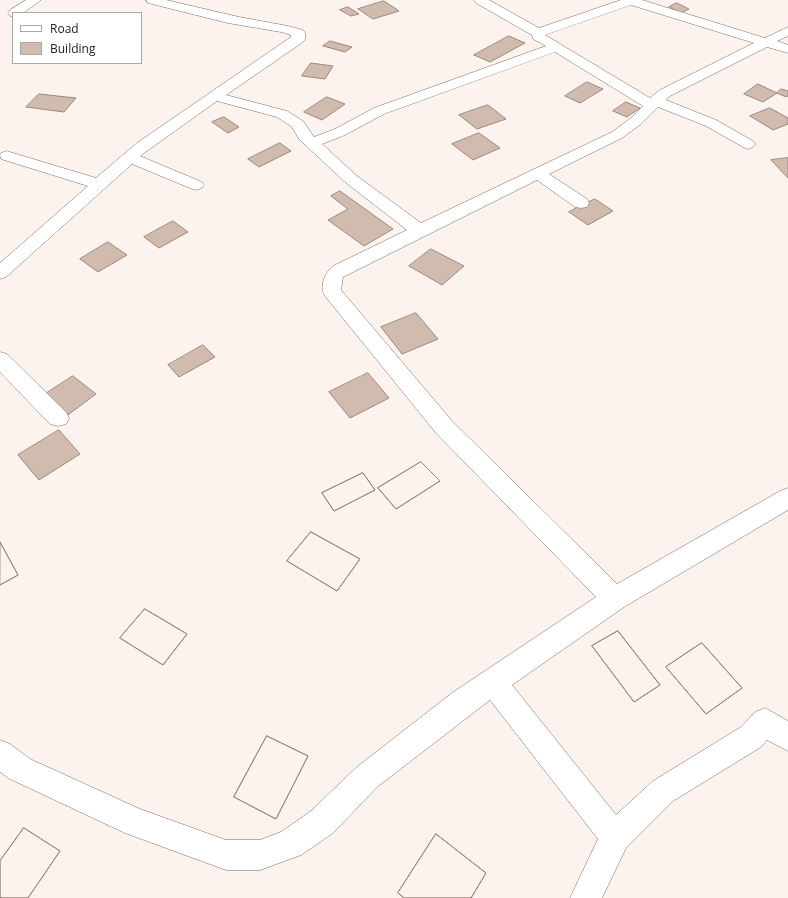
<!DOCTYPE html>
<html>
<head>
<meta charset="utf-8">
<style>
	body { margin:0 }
	#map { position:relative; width:788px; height:898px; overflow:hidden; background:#fcf3ee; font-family:"Open Sans",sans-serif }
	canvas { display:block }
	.legend { position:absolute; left:12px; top:12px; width:130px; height:52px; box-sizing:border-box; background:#fff; border:1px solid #aaa7a5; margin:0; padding:5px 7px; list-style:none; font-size:12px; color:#2a221d }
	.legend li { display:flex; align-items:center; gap:8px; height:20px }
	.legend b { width:20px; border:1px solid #aaa7a5 }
</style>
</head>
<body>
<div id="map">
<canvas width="788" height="898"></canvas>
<ul class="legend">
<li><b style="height:5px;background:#fff"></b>Road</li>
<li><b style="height:11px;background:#d0bbae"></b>Building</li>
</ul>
</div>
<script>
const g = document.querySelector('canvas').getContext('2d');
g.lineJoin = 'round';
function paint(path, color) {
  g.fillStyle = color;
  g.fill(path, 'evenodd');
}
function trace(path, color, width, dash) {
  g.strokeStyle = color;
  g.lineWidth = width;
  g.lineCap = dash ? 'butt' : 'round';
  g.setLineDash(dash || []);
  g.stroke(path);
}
const building = new Path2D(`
	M 384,1 L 399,11 L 373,19 L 358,9 Z
	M 677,3 L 689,9 L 681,13 L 669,7 Z
	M 348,7 L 359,14 L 351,16 L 340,10 Z
	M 509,36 L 525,43 L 490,62 L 474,55 Z
	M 330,41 L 352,47 L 345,52 L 323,46 Z
	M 311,63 L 333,66 L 325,79 L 302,76 Z
	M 587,82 L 603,89 L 580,103 L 565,96 Z
	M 758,84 L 777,93 L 763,102 L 744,94 Z
	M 781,89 L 788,91 L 788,96 L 786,97 L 777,93 Z
	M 39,94 L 76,98 L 64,112 L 26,107 Z
	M 327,97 L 345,104 L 322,120 L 304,112 Z
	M 626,102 L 640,108 L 627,117 L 613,111 Z
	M 488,105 L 506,119 L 477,129 L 459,115 Z
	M 770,108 L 788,118 L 788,124 L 773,130 L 750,116 Z
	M 224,117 L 239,127 L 228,133 L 212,122 Z
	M 479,133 L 500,148 L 473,160 L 452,144 Z
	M 280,143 L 291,151 L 259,167 L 248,159 Z
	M 788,158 L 788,178 L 771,160 Z
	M 340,191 L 393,229 L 364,246 L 328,220 L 348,209 L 331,196 Z
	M 595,199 L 613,211 L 588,225 L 569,212 Z
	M 173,221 L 188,232 L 159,248 L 144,237 Z
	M 108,242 L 127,255 L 98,272 L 80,259 Z
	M 431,249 L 464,266 L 442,285 L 409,266 Z
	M 416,313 L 438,339 L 402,354 L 381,327 Z
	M 203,345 L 215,357 L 179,377 L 168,365 Z
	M 368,373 L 389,398 L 350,418 L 329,392 Z
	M 73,376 L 96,394 L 57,423 L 33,402 Z
	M 59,430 L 80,454 L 39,480 L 18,455 Z
	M 421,462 L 440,481 L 396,509 L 378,488 Z
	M 421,462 L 440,481 L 396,509 L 378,488 Z
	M 363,473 L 375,490 L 334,511 L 322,493 Z
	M 363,473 L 375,490 L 334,511 L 322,493 Z
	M 311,532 L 360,559 L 337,591 L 287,561 Z
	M 311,532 L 360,559 L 337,591 L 287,561 Z
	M 0,542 L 18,575 L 0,585 Z
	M 0,542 L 18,575 L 0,585 Z
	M 145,609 L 187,634 L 163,665 L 120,638 Z
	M 145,609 L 187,634 L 163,665 L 120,638 Z
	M 618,631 L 660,685 L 634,702 L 592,646 Z
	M 618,631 L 660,685 L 634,702 L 592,646 Z
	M 702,643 L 742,688 L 706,714 L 666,667 Z
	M 702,643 L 742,688 L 706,714 L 666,667 Z
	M 267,736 L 308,756 L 276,819 L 234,797 Z
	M 267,736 L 308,756 L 276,819 L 234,797 Z
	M 24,828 L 60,851 L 28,898 L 0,898 L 0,861 Z
	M 24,828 L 60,851 L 28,898 L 0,898 L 0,861 Z
	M 436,834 L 486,873 L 471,898 L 404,898 L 398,893 Z
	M 436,834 L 486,873 L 471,898 L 404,898 L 398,893 Z`);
paint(building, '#d0bbae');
trace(building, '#9c877c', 1);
const minor = new Path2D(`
	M 26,0 L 41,0 L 23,13 L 13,13 L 13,17 L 10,16 L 8,13 L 10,10 Z
	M 146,0 L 166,0 L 239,17 L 288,26 L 303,30 L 305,33 L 305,39 L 303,42 L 226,95 L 287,111 L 303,121 L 314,137 L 335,129 L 374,108 L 546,46 L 533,39 L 532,35 L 476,3 L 474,0 L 489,0 L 539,28 L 621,0 L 642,0 L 765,38 L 788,27 L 788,36 L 777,41 L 788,45 L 788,53 L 767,47 L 670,96 L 666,100 L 716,120 L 753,141 L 756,144 L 753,147 L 748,149 L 743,147 L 706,126 L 658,107 L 641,124 L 622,138 L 549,174 L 587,199 L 589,203 L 587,207 L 581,208 L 575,207 L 537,180 L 343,277 L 341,290 L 452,421 L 617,584 L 780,491 L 788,488 L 788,510 L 624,607 L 512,685 L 616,815 L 653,781 L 741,727 L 755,712 L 765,708 L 788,721 L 788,751 L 767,740 L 761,747 L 673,801 L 626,848 L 602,898 L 570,898 L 598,839 L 490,700 L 377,787 L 333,833 L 301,855 L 260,870 L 226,870 L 125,833 L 10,779 L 0,772 L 0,740 L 10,744 L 30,759 L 140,809 L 226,840 L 260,840 L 281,832 L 311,811 L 357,767 L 452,693 L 596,597 L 436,433 L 325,296 C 319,286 325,273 333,266 L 407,230 L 345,182 L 299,139 L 292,127 L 277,117 L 217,101 L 140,156 L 202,182 L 204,185 L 202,188 L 196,190 L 190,188 L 132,164 L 6,277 L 0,279 L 0,263 L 88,186 L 1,159 L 0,155 L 1,153 L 7,151 L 13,153 L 96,178 L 137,143 L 291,37 L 291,35 L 281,32 L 228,23 L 148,3 ZM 631,5 L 754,43 L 660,90 L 650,98 L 545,35 ZM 555,52 L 643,106 L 631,118 L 612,132 L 421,223 L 357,176 L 322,144 L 345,135 L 384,114 Z
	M 0,352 L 7,354 L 66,412 L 69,418 L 66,424 L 58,426 L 50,424 L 0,372 Z`);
trace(minor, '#7d6a5e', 1);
paint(minor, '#fff');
</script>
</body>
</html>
